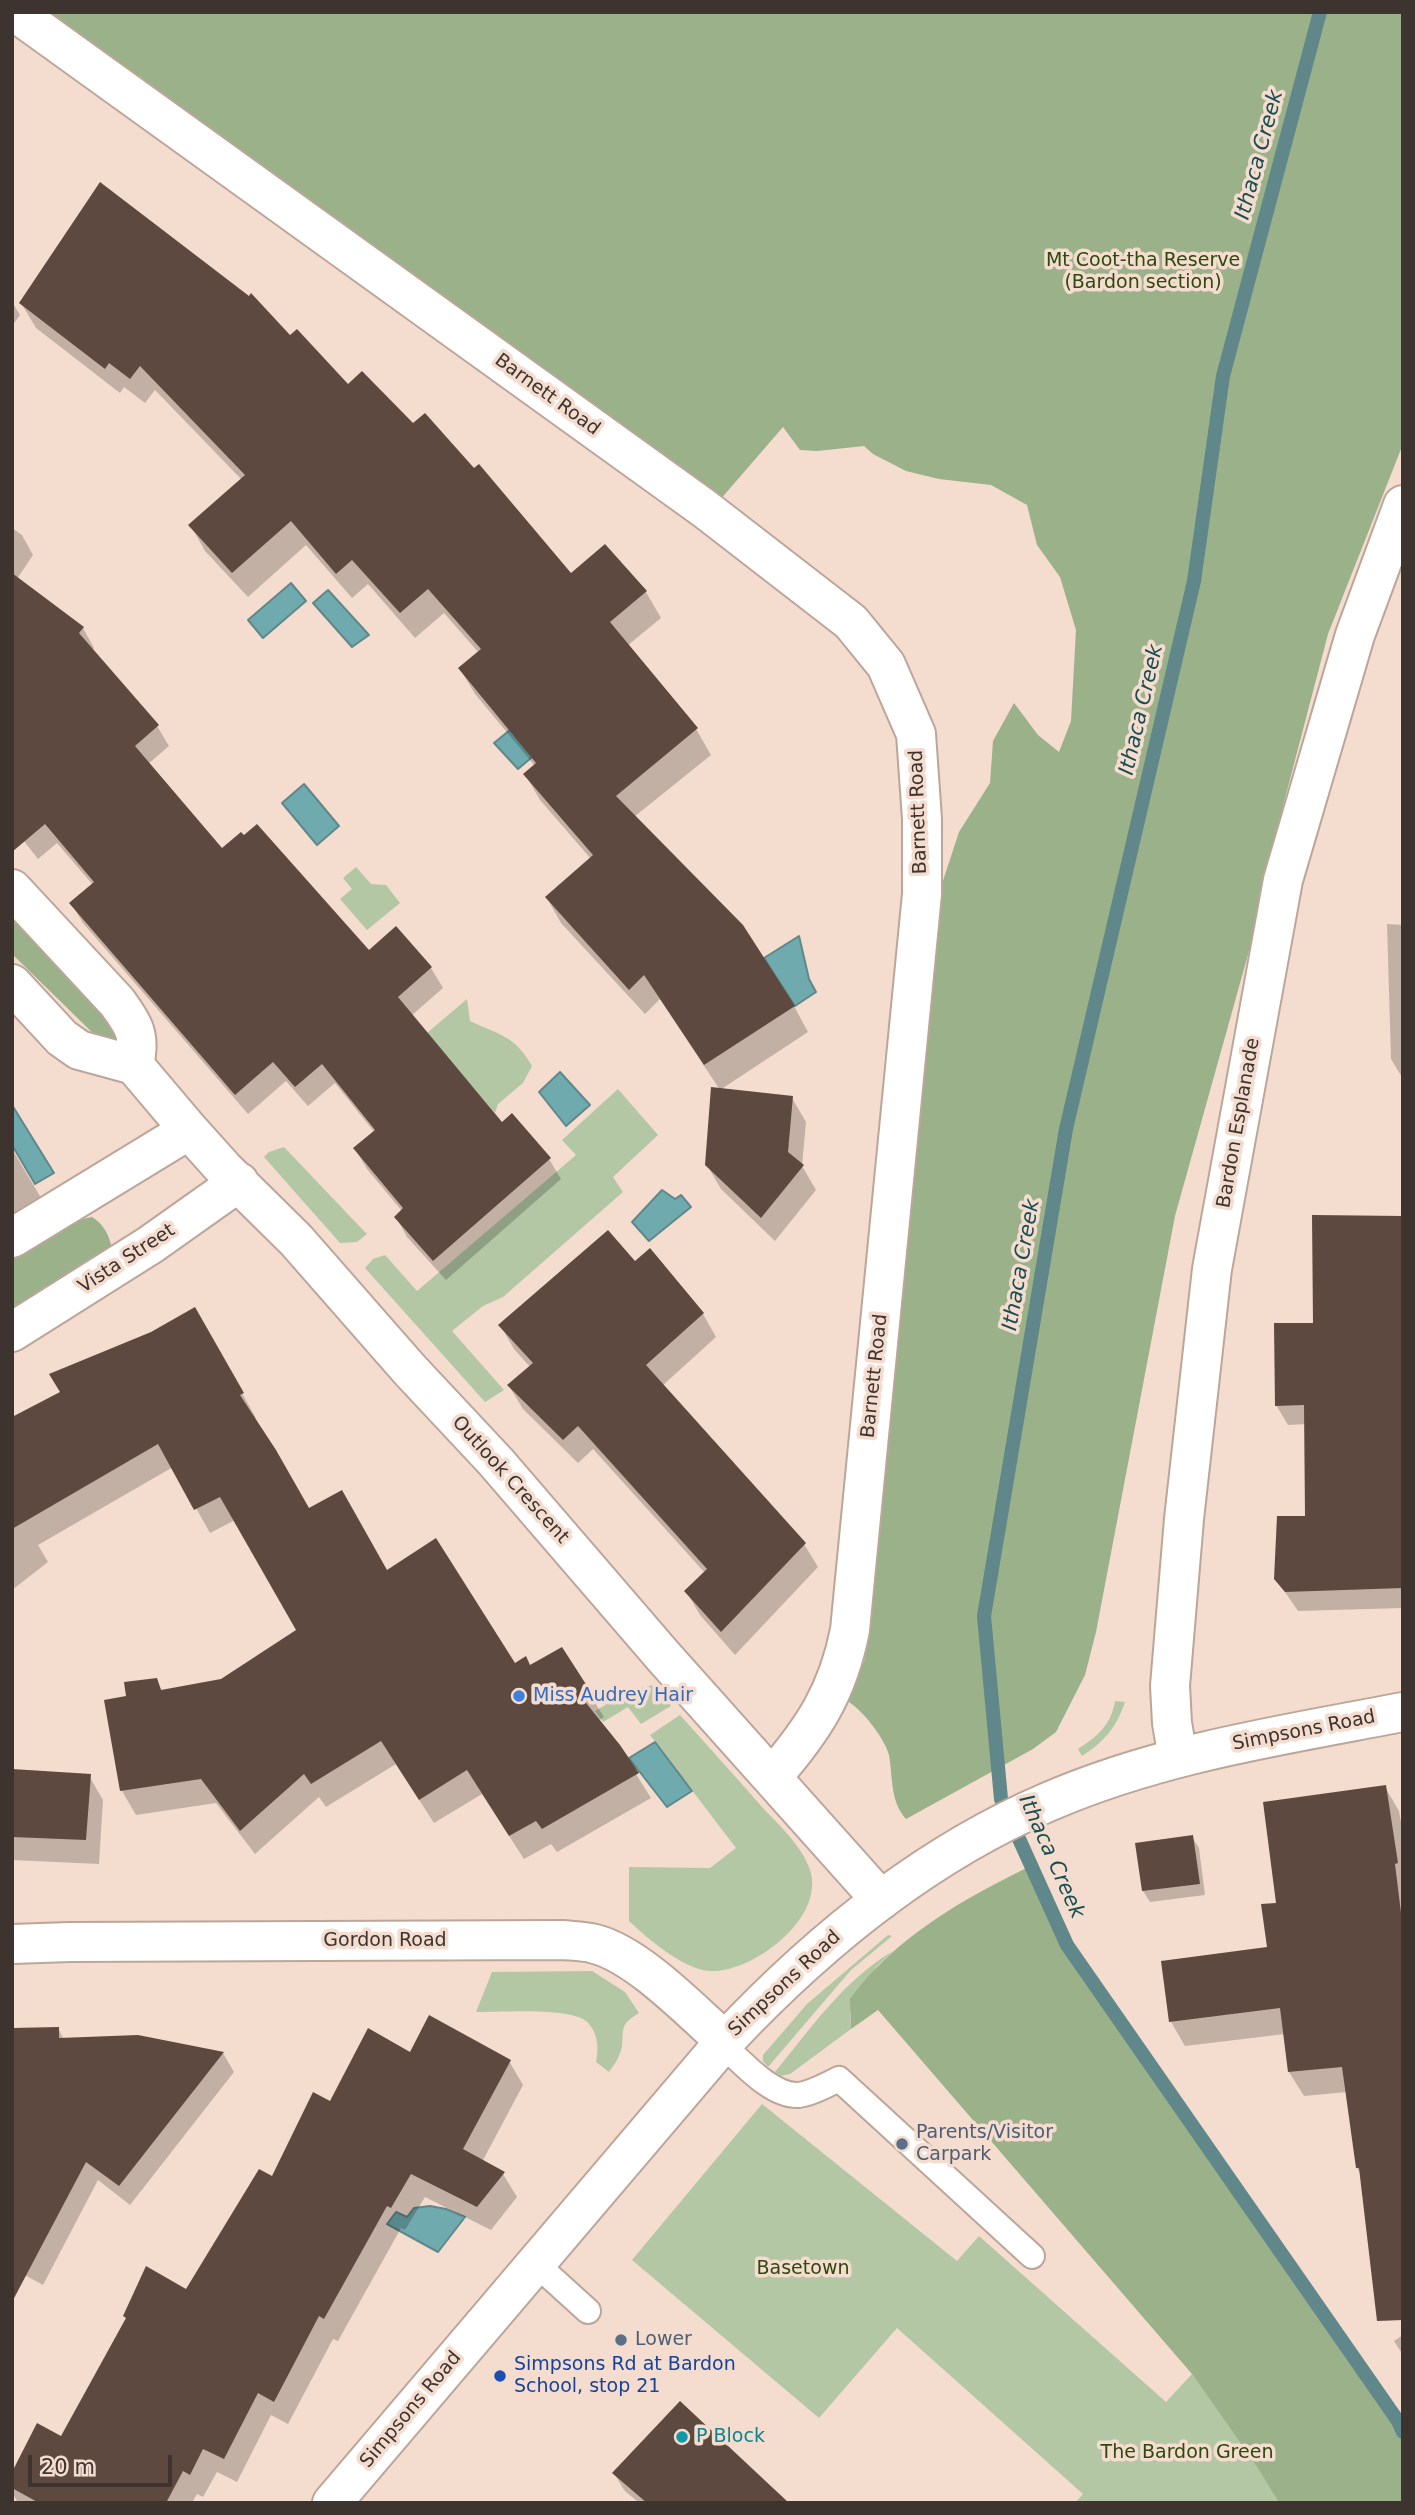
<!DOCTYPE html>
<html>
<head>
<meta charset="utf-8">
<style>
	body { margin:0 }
	#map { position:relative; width:1415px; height:2515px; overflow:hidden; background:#f4dccf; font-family:"DejaVu Sans",sans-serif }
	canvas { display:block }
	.frame { position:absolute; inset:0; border:14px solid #3d342f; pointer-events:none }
	.scale { position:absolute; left:28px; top:2455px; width:144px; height:32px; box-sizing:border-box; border:4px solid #3d342f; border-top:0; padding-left:9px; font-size:21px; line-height:24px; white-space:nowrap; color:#3d342f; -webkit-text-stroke:5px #f4dccf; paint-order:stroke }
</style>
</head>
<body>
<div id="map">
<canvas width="1415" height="2515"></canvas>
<div class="frame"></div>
<div class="scale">20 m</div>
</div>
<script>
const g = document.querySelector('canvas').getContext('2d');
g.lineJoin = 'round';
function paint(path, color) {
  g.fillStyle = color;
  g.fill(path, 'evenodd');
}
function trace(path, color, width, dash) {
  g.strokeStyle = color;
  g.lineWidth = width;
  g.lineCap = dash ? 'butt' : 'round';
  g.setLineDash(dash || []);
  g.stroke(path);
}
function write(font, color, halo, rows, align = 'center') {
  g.font = font + ' "DejaVu Sans",sans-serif';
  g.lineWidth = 7;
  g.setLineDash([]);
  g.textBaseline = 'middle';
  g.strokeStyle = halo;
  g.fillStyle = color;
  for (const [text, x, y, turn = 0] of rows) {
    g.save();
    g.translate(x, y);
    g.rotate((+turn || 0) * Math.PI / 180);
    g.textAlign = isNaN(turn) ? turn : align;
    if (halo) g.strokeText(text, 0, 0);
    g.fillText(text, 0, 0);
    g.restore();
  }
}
paint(new Path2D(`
	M 356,867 L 371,884 L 386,885 L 400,903 L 367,930 L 340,899 L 352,889 L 343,878 Z
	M 467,999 L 470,1021 C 500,1035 515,1036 532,1066 L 523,1083 L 498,1104 L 495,1113 L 427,1033 Z
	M 618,1089 L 658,1135 L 613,1177 L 623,1192 L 503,1297 L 483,1306 L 452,1331 L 504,1390 L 485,1402 L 365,1268 L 373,1259 L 385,1255 L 417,1291 L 576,1155 L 562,1140 Z
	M 284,1147 L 362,1229 L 367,1234 L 357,1242 L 340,1243 L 264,1157 L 269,1152 Z
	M 654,1685 L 671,1706 L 641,1724 L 628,1707 L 603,1722 L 595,1711 L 631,1690 Z
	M 1115,1701 L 1125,1702 C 1116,1728 1104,1742 1082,1756 L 1078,1749 C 1098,1736 1111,1725 1115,1701 Z
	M 680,1715 C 707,1745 735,1776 762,1807 C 779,1825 802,1846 810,1870 C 826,1918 752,1974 709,1971 C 683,1969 647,1938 629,1921 L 629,1867 L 710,1868 L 736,1848 L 650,1735 Z
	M 888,1935 L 892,1936 L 851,1970 L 768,2067 L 763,2061 L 763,2055 L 807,2004 Z
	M 893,1951 L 876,1967 L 850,2013 L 851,2029 L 790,2074 L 780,2076 L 775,2072 C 812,2027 843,1981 893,1951 Z
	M 592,1971 L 625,1992 L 639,2013 C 620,2025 624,2026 622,2046 C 620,2056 615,2064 609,2072 L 596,2062 C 599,2047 598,2032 586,2021 C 570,2007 499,2012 476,2012 L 492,1972 Z
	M 762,2104 L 957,2261 L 979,2236 L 1166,2402 L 1192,2374 L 1257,2467 L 1279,2503 L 1075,2503 L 1083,2494 L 897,2328 L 819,2418 L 632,2260 Z`), '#b3c7a5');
paint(new Path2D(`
	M 40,12 L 1403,12 L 1403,444 L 1328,634 L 1283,806 L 1249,951 L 1175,1216 L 1096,1632 L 1085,1675 L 1056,1732 L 1033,1749 L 906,1819 C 890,1801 893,1778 889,1755 C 885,1739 861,1707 845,1700 C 864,1672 870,1648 870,1614 L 936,902 L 959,832 L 990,783 L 993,741 L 1014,703 L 1038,735 L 1059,752 L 1071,721 L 1076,630 L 1060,577 L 1037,545 L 1027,505 L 991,485 L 939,479 L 906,471 L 873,454 L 864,446 L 817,451 L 800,450 L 783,427 L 719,501 Z
	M 12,912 L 111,1015 L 126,1043 L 103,1043 L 12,954 Z
	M 92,1217 C 102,1223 109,1234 111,1245 L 108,1250 L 12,1308 L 12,1258 L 82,1219 Z
	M 1031,1866 L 1067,1945 L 1398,2421 L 1403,2432 L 1403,2503 L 1279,2503 L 1257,2467 L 1192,2374 L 878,2010 L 851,2029 L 850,1999 C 894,1938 964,1898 1031,1866 Z`), '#9ab189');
const water = new Path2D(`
	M 291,583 L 306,601 L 263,638 L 248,620 Z
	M 328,590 L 369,635 L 352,647 L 313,603 Z
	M 543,703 L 565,729 L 518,769 L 494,743 Z
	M 304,784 L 339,826 L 317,845 L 282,803 Z
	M 799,936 L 809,979 L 816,992 L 795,1006 L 764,958 Z
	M 560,1072 L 590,1105 L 566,1126 L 539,1092 Z
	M 12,1105 L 54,1173 L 35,1184 L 12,1145 Z
	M 662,1190 L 675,1199 L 681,1195 L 691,1207 L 649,1241 L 632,1222 Z
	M 655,1742 L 692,1791 L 667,1807 L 629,1758 Z
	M 430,2206 L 446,2209 L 465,2217 L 438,2252 L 387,2224 L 396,2212 L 407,2217 L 414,2208 Z`);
paint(water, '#6faaaf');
trace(water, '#608789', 2);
paint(new Path2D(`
	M 12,302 L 20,315 L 12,326 Z
	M 21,303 L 290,337 L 348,386 L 413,426 L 571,575 L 604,546 L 646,592 L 661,618 L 627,646 L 696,729 L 711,755 L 634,817 L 794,1006 L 808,1032 L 720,1090 L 660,999 L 645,1014 L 561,923 L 547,898 L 591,859 L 540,800 L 525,774 L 535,766 L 475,694 L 460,669 L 479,653 L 444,613 L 415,638 L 368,584 L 352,598 L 306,545 L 248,597 L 205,551 L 191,526 L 242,480 L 155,390 L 145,403 L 124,387 L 120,393 L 36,328 Z
	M 12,528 L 22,535 L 33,555 L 17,579 L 83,628 L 94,648 L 92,651 L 157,726 L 169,746 L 148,764 L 222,850 L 369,952 L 396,928 L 431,968 L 443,988 L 411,1016 L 502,1124 L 549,1159 L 561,1179 L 446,1280 L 407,1237 L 396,1217 L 402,1211 L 367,1169 L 355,1149 L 375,1133 L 335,1083 L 308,1106 L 286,1081 L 248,1114 L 83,923 L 71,903 L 93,885 L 57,843 L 38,859 L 12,826 Z
	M 1387,924 L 1403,925 L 1403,1079 L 1391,1059 Z
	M 792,1098 L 806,1122 L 802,1166 L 816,1190 L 775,1241 L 721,1189 L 707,1165 Z
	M 12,1149 L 47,1208 L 12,1229 Z
	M 1403,1217 L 1403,1608 L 1298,1611 L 1276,1579 L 1307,1517 L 1306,1424 L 1288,1425 L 1276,1405 L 1314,1324 Z
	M 634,1263 L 703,1314 L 716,1337 L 662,1386 L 804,1544 L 818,1567 L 735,1655 L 700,1615 L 686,1591 L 705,1573 L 593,1449 L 578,1463 L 523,1409 L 509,1386 L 530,1367 L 514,1349 L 500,1325 Z
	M 195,1310 L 256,1418 L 254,1419 L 308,1511 L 387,1573 L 514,1666 L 530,1667 L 561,1649 L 604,1717 L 598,1721 L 619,1747 L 651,1798 L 557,1852 L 551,1844 L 524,1859 L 482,1794 L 434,1823 L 396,1764 L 326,1807 L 319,1797 L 255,1854 L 216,1803 L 136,1815 L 122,1791 L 128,1698 L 156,1680 L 163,1692 L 222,1681 L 299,1631 L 235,1520 L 210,1533 L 173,1467 L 38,1545 L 48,1562 L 12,1590 L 12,1419 L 62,1393 L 151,1333 Z
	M 12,1771 L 89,1776 L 103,1800 L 99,1864 L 12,1860 Z
	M 1385,1787 L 1399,1811 L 1403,1834 L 1403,2300 L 1362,2176 L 1357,2168 L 1347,2092 L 1304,2096 L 1289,2072 L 1285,2034 L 1185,2046 L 1171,2022 L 1269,1949 L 1278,1904 Z
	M 1192,1837 L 1199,1848 L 1205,1895 L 1150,1902 L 1143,1891 L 1137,1844 Z
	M 58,2028 L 64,2040 L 223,2053 L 234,2072 L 130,2205 L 98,2180 L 43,2285 L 12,2268 Z
	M 411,2054 L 509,2061 L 523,2085 L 482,2162 L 503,2174 L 517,2197 L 491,2230 L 425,2197 L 405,2230 L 401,2228 L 338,2341 L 333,2339 L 288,2424 L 271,2415 L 237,2482 L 217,2472 L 203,2497 L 197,2494 L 192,2503 L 18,2503 L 12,2492 L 12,2475 L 62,2438 L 127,2320 L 125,2316 L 187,2291 L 331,2103 Z
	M 1403,2335 L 1403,2355 L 1394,2341 Z
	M 614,2473 L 782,2503 L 639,2503 L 624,2490 Z`), '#0003');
trace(new Path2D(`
	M 1320,12 L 1223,376 L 1194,581 L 1066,1129 L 984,1616 L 1001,1799 L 1067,1945 L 1398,2421 L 1403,2432`), '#608789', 14);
paint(new Path2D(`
	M 100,182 L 249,296 L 251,293 L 290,335 L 297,329 L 348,384 L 362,371 L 413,423 L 425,413 L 474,468 L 479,464 L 571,573 L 605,544 L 647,591 L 610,622 L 698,728 L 616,796 L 743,925 L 795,1006 L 704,1065 L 644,975 L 629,990 L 545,897 L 593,855 L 523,774 L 536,763 L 458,668 L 481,649 L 428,589 L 400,613 L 352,560 L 336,574 L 291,521 L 232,573 L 188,525 L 245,475 L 140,366 L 130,379 L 109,363 L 105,369 L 19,303 Z
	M 12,573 L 84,627 L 79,633 L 159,725 L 135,746 L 222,848 L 241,832 L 244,835 L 257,824 L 369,950 L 396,926 L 432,967 L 398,997 L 502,1122 L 512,1113 L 551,1158 L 433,1261 L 394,1217 L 403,1208 L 353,1148 L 375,1130 L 322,1064 L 295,1087 L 273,1062 L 235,1095 L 69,903 L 94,882 L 45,824 L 12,852 Z
	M 711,1087 L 793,1096 L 788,1152 L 804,1165 L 761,1218 L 705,1165 Z
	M 1312,1215 L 1403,1216 L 1403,1588 L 1285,1592 L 1274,1579 L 1277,1516 L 1305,1516 L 1304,1405 L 1275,1406 L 1274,1323 L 1313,1323 Z
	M 608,1230 L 635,1261 L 650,1248 L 704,1313 L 646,1365 L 806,1543 L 721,1632 L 684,1591 L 707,1569 L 578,1426 L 563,1440 L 507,1385 L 533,1363 L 498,1325 Z
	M 195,1307 L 244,1393 L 240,1395 L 276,1450 L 309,1508 L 342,1490 L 387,1570 L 436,1538 L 515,1663 L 526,1656 L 530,1665 L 562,1647 L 591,1692 L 582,1698 L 620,1745 L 639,1773 L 542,1829 L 536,1821 L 509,1836 L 467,1770 L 419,1800 L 381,1741 L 311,1784 L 304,1774 L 240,1831 L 201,1779 L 120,1791 L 104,1700 L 126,1696 L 124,1682 L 157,1678 L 161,1690 L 221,1679 L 296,1630 L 220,1497 L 194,1510 L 158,1444 L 12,1529 L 12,1417 L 60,1392 L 49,1374 L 151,1332 Z
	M 12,1769 L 91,1774 L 86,1840 L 12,1837 Z
	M 1386,1785 L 1398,1863 L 1395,1864 L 1403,1929 L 1403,2320 L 1377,2321 L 1359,2168 L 1356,2168 L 1342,2067 L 1288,2072 L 1280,2008 L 1169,2022 L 1161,1961 L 1267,1947 L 1261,1904 L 1276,1903 L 1263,1802 Z
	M 1193,1835 L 1200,1884 L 1142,1891 L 1135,1843 Z
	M 429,2015 L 511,2060 L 463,2149 L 505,2172 L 477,2207 L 411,2174 L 391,2208 L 387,2206 L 324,2319 L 319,2316 L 274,2402 L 258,2393 L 224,2459 L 203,2449 L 190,2475 L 183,2471 L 166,2503 L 39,2503 L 12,2488 L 12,2472 L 37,2423 L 61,2436 L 126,2318 L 123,2316 L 146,2266 L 186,2289 L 259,2169 L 272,2176 L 313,2092 L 330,2101 L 368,2028 L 410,2052 Z
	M 59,2027 L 59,2038 L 138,2035 L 224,2052 L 119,2186 L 86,2162 L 12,2302 L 12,2028 Z
	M 680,2401 L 789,2503 L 647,2503 L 612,2473 Z`), '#5d493f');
const lane = new Path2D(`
	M 723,2045 C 742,2062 772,2097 799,2095 C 813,2093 826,2085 839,2079 L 1032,2256
	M 535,2263 L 588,2311`);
const street = new Path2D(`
	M 15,12 L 705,509 L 851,622 L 886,665 L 916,734 L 922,819 L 922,894 L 850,1630 C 838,1692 813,1730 772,1777
	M 12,889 L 117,1002 C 134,1025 141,1036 134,1065
	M 12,984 L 62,1038 L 79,1050 L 134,1065 L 189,1130 L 224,1169 L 296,1240 L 409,1369 L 496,1462 L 663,1656 L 881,1900
	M 12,1238 L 189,1130
	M 12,1332 L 150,1245 L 239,1182
	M 1178,1758 L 1172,1723 L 1170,1686 L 1184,1519 L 1212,1269 L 1283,880 L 1355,635 L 1403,505
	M 12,1944 L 70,1942 L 562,1940 C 573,1941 585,1941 595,1944 C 638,1955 691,2011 725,2041`);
const secondary = new Path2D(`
	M 332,2503 L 725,2041 C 817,1943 924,1855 1048,1802 C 1161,1753 1283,1735 1403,1712`);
trace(lane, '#bca699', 28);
trace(street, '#bca699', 42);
trace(secondary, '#bca699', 42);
trace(lane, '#fff', 24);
trace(street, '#fff', 38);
trace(secondary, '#fff', 38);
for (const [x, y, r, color] of [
	[519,1696,7,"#3f7fe0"],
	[902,2144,7,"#5c6f8a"],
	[621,2340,7,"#5c6f8a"],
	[500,2376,7,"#1a4fb4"],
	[682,2437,7,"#0f9aa8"]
]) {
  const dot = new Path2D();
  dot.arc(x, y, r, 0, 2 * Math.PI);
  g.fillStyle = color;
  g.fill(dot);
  trace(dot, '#f4dccf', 2.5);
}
write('19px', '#2d490e', '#f4dccf', [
	["Mt Coot-tha Reserve",1143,261],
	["(Bardon section)",1143,283],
	["Basetown",803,2269],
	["The Bardon Green",1187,2453]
]);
write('19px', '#3d342f', '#f4dccf', [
	["Barnett Road",547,395,36],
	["Barnett Road",919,812,-92],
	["Bardon Esplanade",1239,1123,-80],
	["Vista Street",127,1259,-33],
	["Barnett Road",875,1376,-84],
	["Outlook Crescent",510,1480,48],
	["Simpsons Road",1304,1731,-11],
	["Gordon Road",385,1941],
	["Simpsons Road",785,1984,-43],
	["Simpsons Road",411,2410,-50]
]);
write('19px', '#366cbe', '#f4dccf', [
	["Miss Audrey Hair",533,1696]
], 'left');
write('19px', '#4e5e75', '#f4dccf', [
	["Parents/Visitor",916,2133],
	["Carpark",916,2155],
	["Lower",635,2340]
], 'left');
write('19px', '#164399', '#f4dccf', [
	["Simpsons Rd at Bardon",514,2365],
	["School, stop 21",514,2387]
], 'left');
write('19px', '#0d838f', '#f4dccf', [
	["P Block",696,2437]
], 'left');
write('italic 21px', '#184d52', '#f4dccf', [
	["Ithaca Creek",1260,155,-75],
	["Ithaca Creek",1142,710,-77],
	["Ithaca Creek",1022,1265,-80],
	["Ithaca Creek",1051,1857,66]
]);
</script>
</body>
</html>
